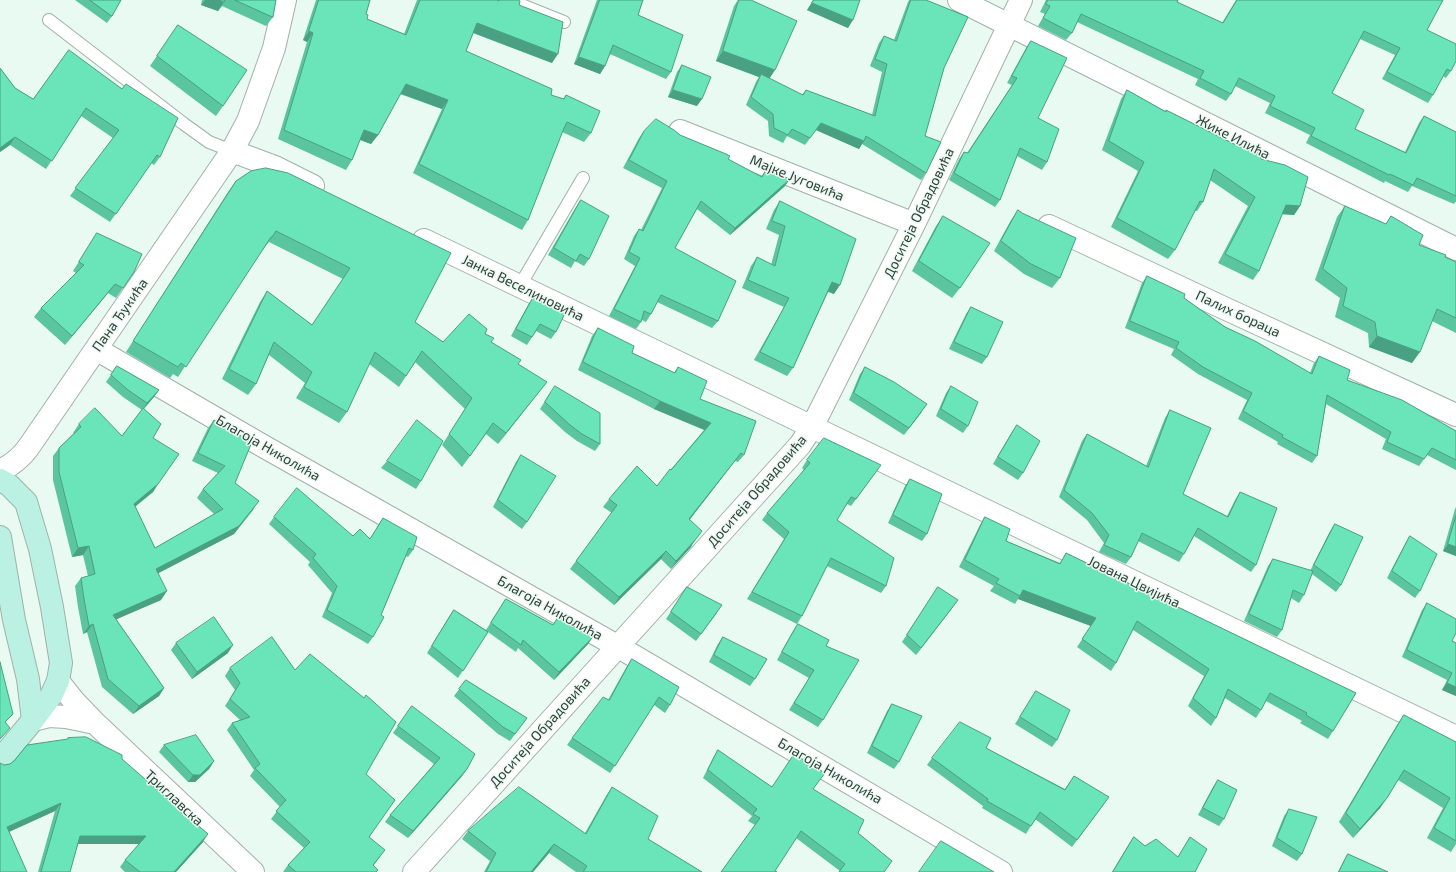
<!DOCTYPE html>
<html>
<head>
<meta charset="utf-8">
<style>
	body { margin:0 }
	canvas { display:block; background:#e8faf2 }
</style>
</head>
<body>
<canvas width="1456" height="872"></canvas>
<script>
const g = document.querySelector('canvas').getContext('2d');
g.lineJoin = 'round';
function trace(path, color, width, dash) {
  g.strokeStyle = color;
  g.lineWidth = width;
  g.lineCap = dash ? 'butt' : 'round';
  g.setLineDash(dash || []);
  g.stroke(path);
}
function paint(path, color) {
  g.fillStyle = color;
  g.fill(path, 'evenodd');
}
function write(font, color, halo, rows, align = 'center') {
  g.font = font + ' "Exo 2",sans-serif';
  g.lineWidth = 3;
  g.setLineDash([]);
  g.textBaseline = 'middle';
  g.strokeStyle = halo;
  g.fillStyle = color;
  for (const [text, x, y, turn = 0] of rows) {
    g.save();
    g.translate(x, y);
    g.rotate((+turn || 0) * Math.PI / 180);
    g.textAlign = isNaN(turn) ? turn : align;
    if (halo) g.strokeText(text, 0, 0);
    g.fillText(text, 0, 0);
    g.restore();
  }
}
const lane = new Path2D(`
	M 509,0 L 564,22
	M 49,20 L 184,124 L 209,142 L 232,151
	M 519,287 L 583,178`);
const street = new Path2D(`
	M 959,0 L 1456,249
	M 680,131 L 914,224
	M 232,151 L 275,167 L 313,186
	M 1049,226 L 1224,308 L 1456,415
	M 424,240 L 1456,737
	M 96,349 L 263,446 L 617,646 L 1001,872
	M 0,471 C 12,465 20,459 28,448 L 232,151 L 248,121 L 274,48 L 285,0
	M 33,720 L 49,716 L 66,717 L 95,723 L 73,700 L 58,681
	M 95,723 L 253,872
	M 414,872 L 800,445 L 812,427 L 914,224 L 1021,0`);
const secondary = new Path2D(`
	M 0,480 L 9,485 L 26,502 L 40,549 L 52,607 L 61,663 L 58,681 L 51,696 L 33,720 L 0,760
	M 0,537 L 14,620 L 28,679 L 33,720`);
trace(lane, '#a0b2aa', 14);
trace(street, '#a0b2aa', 24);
trace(secondary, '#a0b2aa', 24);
trace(lane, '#fff', 12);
trace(street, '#fff', 22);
trace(secondary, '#bbf1e2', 22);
paint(new Path2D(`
	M 75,0 L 121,0 L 112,16 L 107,23 Z
	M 202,0 L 276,0 L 273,17 L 266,26 L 222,6 L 218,11 L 201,5 Z
	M 316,0 L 370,0 L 366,14 L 367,19 L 404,34 L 417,0 L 518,0 L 519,5 L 552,63 L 473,33 L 466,51 L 551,95 L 563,99 L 566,95 L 591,133 L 584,142 L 562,132 L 528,220 L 522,230 L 413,173 L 442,109 L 400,94 L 378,135 L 371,144 L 360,140 L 352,160 L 346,170 L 278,139 L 307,42 L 303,40 Z
	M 597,0 L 643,0 L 638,15 L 671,72 L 666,79 L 610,54 L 605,66 L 600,74 L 574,64 Z
	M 738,0 L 751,0 L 769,79 L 802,95 L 806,90 L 872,115 L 882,72 L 870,66 L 879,43 L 884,36 L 894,40 L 908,2 L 909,0 L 926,0 L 944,68 L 925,136 L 926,173 L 921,180 L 862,144 L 859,149 L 816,130 L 805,145 L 787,136 L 783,143 L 769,136 L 768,121 L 746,105 L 756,82 L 759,77 L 716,61 L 734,6 Z
	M 813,0 L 860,0 L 848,28 L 807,10 Z
	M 1046,0 L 1178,0 L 1177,2 L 1222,23 L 1236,0 L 1443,0 L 1427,30 L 1451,71 L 1446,78 L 1443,76 L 1433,95 L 1428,103 L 1382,79 L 1395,55 L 1360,39 L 1332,93 L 1355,129 L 1405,152 L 1419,123 L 1424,116 L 1456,132 L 1456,202 L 1455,202 L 1454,204 L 1412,186 L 1408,192 L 1385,181 L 1384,183 L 1306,143 L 1310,135 L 1265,113 L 1270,103 L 1235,86 L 1231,94 L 1226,101 L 1195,85 L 1198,79 L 1077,22 L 1072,33 L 1066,40 L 1038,26 L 1045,14 L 1040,12 Z
	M 178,25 L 223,106 L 216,116 L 150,66 Z
	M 1031,41 L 1038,118 L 1047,162 L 1042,170 L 1017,156 L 1000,200 L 995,207 L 949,180 L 959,159 L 964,152 L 967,153 L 1012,85 L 1007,83 L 1026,48 Z
	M 69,50 L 160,157 L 154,165 L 151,163 L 110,222 L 70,196 L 113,138 L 81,116 L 46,169 L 10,145 L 0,152 L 0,68 L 15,88 L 33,99 Z
	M 682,65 L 697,106 L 668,97 L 677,72 Z
	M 1127,90 L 1165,111 L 1166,110 L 1235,144 L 1237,141 L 1261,159 L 1300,206 L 1294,215 L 1282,214 L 1259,271 L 1253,280 L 1218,263 L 1248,206 L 1210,180 L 1203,202 L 1197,211 L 1195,211 L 1175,250 L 1168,259 L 1111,227 L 1138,171 L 1102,150 L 1121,99 Z
	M 644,131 L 680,135 L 761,177 L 766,170 L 785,186 L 730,235 L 697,209 L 675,248 L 718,321 L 712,328 L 657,302 L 651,314 L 646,322 L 642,320 L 641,322 L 636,329 L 609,316 L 635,266 L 624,259 L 634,236 L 639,229 L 641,230 L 662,188 L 623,168 L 639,138 Z
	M 251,171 L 415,322 L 443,342 L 485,334 L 491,342 L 518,364 L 539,392 L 498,444 L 486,434 L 462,467 L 442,445 L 465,409 L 415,362 L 399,387 L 369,364 L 347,412 L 339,423 L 296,398 L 305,383 L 269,355 L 256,384 L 248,395 L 222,379 L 260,302 L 267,291 L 312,325 L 343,279 L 269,242 L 264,248 L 263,248 L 178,377 L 173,374 L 170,378 L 126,352 L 228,192 L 236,181 Z
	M 581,200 L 589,259 L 584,266 L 575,261 L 571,268 L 548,255 L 576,207 Z
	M 780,201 L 834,294 L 828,292 L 793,368 L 787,376 L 754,360 L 784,307 L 742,288 L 751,266 L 757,257 L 771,265 L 779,235 L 766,229 L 774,210 Z
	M 1345,206 L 1386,224 L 1391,216 L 1419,245 L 1456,262 L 1456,333 L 1432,321 L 1412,363 L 1369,347 L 1368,333 L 1335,317 L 1340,298 L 1315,280 L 1337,217 Z
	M 1018,210 L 1022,213 L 1060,278 L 1052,288 L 1024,274 L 994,251 L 1011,220 Z
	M 943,216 L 960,288 L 952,298 L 912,271 L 936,226 Z
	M 97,233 L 134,272 L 116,298 L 108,293 L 65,345 L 34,317 L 41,308 L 76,273 L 73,271 Z
	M 1147,276 L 1184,298 L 1225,327 L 1310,373 L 1314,363 L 1319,356 L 1347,380 L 1456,431 L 1456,470 L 1427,455 L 1419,466 L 1382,449 L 1386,439 L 1326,404 L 1317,456 L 1312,463 L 1277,444 L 1278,442 L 1238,419 L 1247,400 L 1198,374 L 1171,355 L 1174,349 L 1125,328 L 1142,283 Z
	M 533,298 L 556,332 L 551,339 L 536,331 L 527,345 L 511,336 L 528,305 Z
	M 971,307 L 987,357 L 982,364 L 949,349 L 966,314 Z
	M 598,328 L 632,353 L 674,373 L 678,367 L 700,399 L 744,455 L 738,462 L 735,461 L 690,519 L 691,547 L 671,569 L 661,559 L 614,605 L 570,569 L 612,513 L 603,507 L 609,499 L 657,486 L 704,430 L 654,409 L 578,370 L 592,336 Z
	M 117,366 L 159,390 L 154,397 L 144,409 L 153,438 L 158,484 L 153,492 L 135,507 L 155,548 L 214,514 L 197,498 L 203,489 L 218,473 L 192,461 L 208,428 L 214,420 L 235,483 L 254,509 L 234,534 L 158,573 L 161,600 L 116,619 L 164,688 L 159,696 L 133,714 L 102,687 L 87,632 L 83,634 L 78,607 L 75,586 L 81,578 L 88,576 L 83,555 L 72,557 L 53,480 L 53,456 L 59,448 L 74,433 L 73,433 L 79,424 L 122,436 L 142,410 L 123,397 L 106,382 Z
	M 865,367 L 922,412 L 904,435 L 849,400 L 860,374 Z
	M 951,386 L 968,426 L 963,433 L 936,416 L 946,393 Z
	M 550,393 L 600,444 L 595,451 L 577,441 L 565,432 L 540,409 Z
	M 1170,410 L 1183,494 L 1227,516 L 1235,500 L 1240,492 L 1256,565 L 1251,572 L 1194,536 L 1184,554 L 1179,562 L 1138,541 L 1131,557 L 1126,564 L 1099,552 L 1104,543 L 1087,520 L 1059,497 L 1082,441 L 1087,434 L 1146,466 L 1165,418 Z
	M 1017,425 L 1023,473 L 1018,480 L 993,464 L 1012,432 Z
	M 521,455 L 527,522 L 522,529 L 493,507 L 516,462 Z
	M 807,460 L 876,472 L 851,506 L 847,504 L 837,520 L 886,586 L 881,593 L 827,566 L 802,616 L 797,624 L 747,599 L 784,539 L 762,520 L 767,513 L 804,470 L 802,468 Z
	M 387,461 L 421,481 L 416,489 L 381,468 Z
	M 910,479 L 927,534 L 922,541 L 888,523 L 905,486 Z
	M 1456,507 L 1456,556 L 1443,551 L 1455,509 Z
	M 274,517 L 353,536 L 370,539 L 383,518 L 413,550 L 408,557 L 406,556 L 381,615 L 373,637 L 368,644 L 322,617 L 332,593 L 308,565 L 310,562 L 269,524 Z
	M 985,517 L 1006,541 L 1060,563 L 1066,553 L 1356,693 L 1333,731 L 1328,739 L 1300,723 L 1302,721 L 1266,701 L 1261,710 L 1256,718 L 1225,698 L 1216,718 L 1211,726 L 1188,706 L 1204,676 L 1133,630 L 1116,663 L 1111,671 L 1077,647 L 1091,626 L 1018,599 L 1015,604 L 990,591 L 994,586 L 959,567 L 980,525 Z
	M 1335,524 L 1341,585 L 1336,592 L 1312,574 L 1304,595 L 1299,603 L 1291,598 L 1282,630 L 1277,637 L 1244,621 L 1268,566 L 1273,559 L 1310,571 L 1330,531 Z
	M 1410,536 L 1420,591 L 1415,598 L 1387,578 L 1405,544 Z
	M 687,587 L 717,613 L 696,641 L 666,619 Z
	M 938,587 L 953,607 L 916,655 L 902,642 Z
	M 506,599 L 588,644 L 554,680 L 518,648 L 516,652 L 488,632 L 458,678 L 427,653 L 449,617 L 454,610 L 486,630 Z
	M 1427,603 L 1452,641 L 1456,643 L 1456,696 L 1442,690 L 1447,680 L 1402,657 L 1422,610 Z
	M 798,624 L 826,646 L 823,720 L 818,727 L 789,710 L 809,678 L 777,660 L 793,631 Z
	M 723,637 L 755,679 L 750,686 L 709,662 L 718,644 Z
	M 176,643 L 228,653 L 192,679 L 171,650 Z
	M 632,659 L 670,705 L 665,713 L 654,705 L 610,773 L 567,745 L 572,738 L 608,700 L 627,666 Z
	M 230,668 L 366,774 L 369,837 L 380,857 L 374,865 L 377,872 L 283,872 L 288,865 L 304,848 L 271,819 L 280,807 L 250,776 L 254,770 L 227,730 L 232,723 L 240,720 L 225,706 L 235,690 L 225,676 Z
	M 466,680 L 527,718 L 510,741 L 498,734 L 454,696 Z
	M 1036,691 L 1057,740 L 1052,747 L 1015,724 Z
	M 892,704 L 899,762 L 894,769 L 867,753 L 887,711 Z
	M 412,706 L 467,769 L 462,776 L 408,838 L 385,822 L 390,815 L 434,764 L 393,733 Z
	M 1404,715 L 1456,742 L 1456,844 L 1451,852 L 1427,838 L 1443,808 L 1398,780 L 1387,798 L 1380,808 L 1353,838 L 1339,822 L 1397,725 Z
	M 68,738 L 122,759 L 203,842 L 176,872 L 125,872 L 120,867 L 125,860 L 139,844 L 78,844 L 70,872 L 38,872 L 55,811 L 9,832 L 0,872 L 4,765 L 10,764 L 67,740 Z
	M 164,745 L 214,761 L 209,769 L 195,782 L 188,782 L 159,752 Z
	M 986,748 L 1065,789 L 1074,776 L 1104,804 L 1072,847 L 1035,819 L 1026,834 L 982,808 L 983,806 L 927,765 L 932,758 Z
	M 718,750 L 772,787 L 825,773 L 813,789 L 858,833 L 892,861 L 840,871 L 796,838 L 775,871 L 721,872 L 755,825 L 748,821 L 752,816 L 703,778 L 713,758 Z
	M 1218,780 L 1224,819 L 1219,826 L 1198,815 L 1213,787 Z
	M 612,787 L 648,839 L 702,872 L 576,872 L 549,853 L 533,872 L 484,872 L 490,861 L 462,839 L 468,831 L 585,833 L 606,796 Z
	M 1289,809 L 1302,854 L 1297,861 L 1272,846 L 1284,816 Z
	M 1134,837 L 1145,846 L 1178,857 L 1190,837 L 1195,872 L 1112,872 L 1129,844 Z
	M 1348,854 L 1388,872 L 1338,872 L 1343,862 Z`), '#5ac59f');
paint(new Path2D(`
	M 205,0 L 219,0 L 224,2 L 218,11 L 201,5 Z
	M 812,3 L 853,20 L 848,28 L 807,10 Z
	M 477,23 L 558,54 L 552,63 L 471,32 Z
	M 309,31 L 313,33 L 307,42 L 303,40 Z
	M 723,51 L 775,70 L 768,81 L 761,74 L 759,77 L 716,61 Z
	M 579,57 L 605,66 L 600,74 L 574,64 Z
	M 406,84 L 448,100 L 442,109 L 399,93 Z
	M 673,90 L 702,99 L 697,106 L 668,97 Z
	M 821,123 L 864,141 L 859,149 L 816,130 L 805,145 Z
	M 364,130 L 378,135 L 371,144 L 358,139 Z
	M 15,137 L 10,145 L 0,152 L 0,148 Z
	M 790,179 L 785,186 L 730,235 L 735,228 Z
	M 1286,205 L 1300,206 L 1294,215 L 1280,214 Z
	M 832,282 L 840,285 L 834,294 L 827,291 Z
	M 115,284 L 108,293 L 65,345 L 72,336 Z
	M 1377,336 L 1420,352 L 1412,363 L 1369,347 Z
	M 547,382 L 539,392 L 498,444 L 506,433 Z
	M 159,390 L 154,397 L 142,410 L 147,403 Z
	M 660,401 L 711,423 L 705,430 L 654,409 Z
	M 741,453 L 735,461 L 684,527 L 689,519 Z
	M 158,484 L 153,492 L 128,512 L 134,504 Z
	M 259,501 L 234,534 L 151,577 L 156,569 Z
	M 696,539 L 691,547 L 671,569 L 676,561 Z
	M 1448,544 L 1456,547 L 1456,556 L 1443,551 Z
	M 89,546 L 83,555 L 72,557 L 78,548 Z
	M 666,551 L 661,559 L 614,605 L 619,597 Z
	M 1023,590 L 1096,618 L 1091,626 L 1018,599 Z
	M 167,591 L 161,600 L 108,623 L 113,615 Z
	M 958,600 L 953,607 L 916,655 L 921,648 Z
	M 93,624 L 87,632 L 83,634 L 89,626 Z
	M 593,637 L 588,644 L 554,680 L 559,672 Z
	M 233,645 L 228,653 L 192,679 L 197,672 Z
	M 1447,683 L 1456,687 L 1456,696 L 1442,690 Z
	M 164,688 L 159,696 L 133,714 L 139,706 Z
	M 214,761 L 209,769 L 195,782 L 188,782 L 193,775 Z
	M 467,769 L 462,776 L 408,838 L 413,831 Z
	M 1387,798 L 1380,808 L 1353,838 L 1360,829 Z
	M 61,803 L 55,811 L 2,835 L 7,827 Z
	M 208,834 L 203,842 L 176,872 L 174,872 Z
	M 80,836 L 146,836 L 140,844 L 75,844 Z
	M 554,844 L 549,853 L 533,872 L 531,872 Z`), '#4aa082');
const building = new Path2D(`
	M 90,0 L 121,0 L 112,16 Z
	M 219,0 L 225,0 L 224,2 Z
	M 235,0 L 276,0 L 273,17 Z
	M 319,0 L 370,0 L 366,14 L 368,15 L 367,19 L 406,35 L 420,0 L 497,0 L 499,1 L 499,0 L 518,0 L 520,1 L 519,5 L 563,22 L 558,54 L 477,23 L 466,51 L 552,89 L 551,95 L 564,99 L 566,95 L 600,111 L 591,133 L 567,122 L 564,128 L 528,220 L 419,164 L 448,100 L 406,84 L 378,135 L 364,130 L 352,160 L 284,130 L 313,33 L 309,31 Z
	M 600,0 L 643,0 L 638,15 L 683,35 L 671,72 L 613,45 L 605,66 L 579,57 Z
	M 739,0 L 751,0 L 797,21 L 775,70 L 723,51 Z
	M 814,0 L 860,0 L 853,20 L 812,3 Z
	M 911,0 L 926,0 L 968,17 L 944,68 L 925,136 L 941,142 L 926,173 L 866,136 L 864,141 L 821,123 L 810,138 L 792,129 L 788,135 L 774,128 L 773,114 L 751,97 L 761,74 L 803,95 L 806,90 L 875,116 L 887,64 L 875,59 L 884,36 L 896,41 Z
	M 1048,0 L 1178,0 L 1177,2 L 1223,23 L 1237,0 L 1443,0 L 1427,30 L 1456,44 L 1456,61 L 1451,71 L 1447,69 L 1433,95 L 1387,72 L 1400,48 L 1364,31 L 1332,93 L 1364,110 L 1355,129 L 1406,153 L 1424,116 L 1456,132 L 1456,196 L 1417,178 L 1413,185 L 1390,174 L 1389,175 L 1311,136 L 1315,128 L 1270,106 L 1275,96 L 1239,78 L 1231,94 L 1200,78 L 1204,71 L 1081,14 L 1072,33 L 1043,18 L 1050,6 L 1046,4 Z
	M 178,25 L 247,70 L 223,106 L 157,56 Z
	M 1031,41 L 1067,58 L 1038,118 L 1059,129 L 1047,162 L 1020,148 L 1000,200 L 954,173 L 964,152 L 968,153 L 1017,78 L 1012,76 Z
	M 69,50 L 122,89 L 126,84 L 178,118 L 160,157 L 157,155 L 116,214 L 75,188 L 119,130 L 86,108 L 52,161 L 15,137 L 0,148 L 0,68 L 15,88 L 33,99 Z
	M 682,65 L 711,77 L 702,99 L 673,90 Z
	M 1127,90 L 1166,112 L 1166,110 L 1236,145 L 1237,141 L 1262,154 L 1261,159 L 1285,165 L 1308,177 L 1300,206 L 1286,205 L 1259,271 L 1225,254 L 1255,197 L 1214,169 L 1203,202 L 1200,201 L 1175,250 L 1117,218 L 1144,162 L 1109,141 Z
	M 656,119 L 674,130 L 680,135 L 726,154 L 730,156 L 728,159 L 762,177 L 766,170 L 790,179 L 735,228 L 701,201 L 675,248 L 736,281 L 718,321 L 661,295 L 651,314 L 644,311 L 641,322 L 614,309 L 640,258 L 629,252 L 639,229 L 643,231 L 667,181 L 629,160 L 644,131 Z
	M 266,168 L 288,173 L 451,253 L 415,322 L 443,342 L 469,314 L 487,329 L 485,334 L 494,338 L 491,342 L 521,360 L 518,364 L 547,382 L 506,433 L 493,423 L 470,456 L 449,434 L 472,398 L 422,351 L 406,376 L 375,352 L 347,412 L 304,387 L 312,372 L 274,342 L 256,384 L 229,369 L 267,291 L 312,325 L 350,268 L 276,231 L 272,237 L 271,237 L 186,367 L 181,363 L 178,367 L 133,341 L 236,181 L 251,171 Z
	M 581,200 L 609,216 L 589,259 L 580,254 L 576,261 L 554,248 Z
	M 780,201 L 856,239 L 840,285 L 832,282 L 793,368 L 760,352 L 789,298 L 748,280 L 757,257 L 775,266 L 785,226 L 772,221 Z
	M 1345,206 L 1386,224 L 1391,216 L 1423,235 L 1419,245 L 1446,255 L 1445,257 L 1456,262 L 1456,318 L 1437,309 L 1420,352 L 1377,336 L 1375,322 L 1343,306 L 1347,288 L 1323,269 Z
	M 1018,210 L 1022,213 L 1076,238 L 1060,278 L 1031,264 L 1001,241 Z
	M 943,216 L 990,243 L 960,288 L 919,261 Z
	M 97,233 L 142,254 L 134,272 L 123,288 L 115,284 L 72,336 L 41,308 L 84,265 L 79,262 Z
	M 1147,276 L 1185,294 L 1184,298 L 1225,327 L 1255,341 L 1312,374 L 1319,356 L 1350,370 L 1347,380 L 1402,400 L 1456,431 L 1456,460 L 1432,448 L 1424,459 L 1387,442 L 1391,432 L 1327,395 L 1317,456 L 1282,437 L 1283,435 L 1243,411 L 1252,393 L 1203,367 L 1176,348 L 1179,342 L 1130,321 Z
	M 533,298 L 565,313 L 556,332 L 540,324 L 532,337 L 516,329 Z
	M 971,307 L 1003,322 L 987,357 L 954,342 Z
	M 598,328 L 634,346 L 632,353 L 675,373 L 678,367 L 707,381 L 700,399 L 756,421 L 744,455 L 741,453 L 689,519 L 702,531 L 696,539 L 676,561 L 666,551 L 619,597 L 576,561 L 617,505 L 609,499 L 637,466 L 657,486 L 670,469 L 671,470 L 711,423 L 660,401 L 583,362 Z
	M 117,366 L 159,390 L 147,403 L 128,390 L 111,375 Z
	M 865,367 L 894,382 L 927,404 L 909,428 L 854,393 Z
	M 555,386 L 600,413 L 600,444 L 582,434 L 570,425 L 545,402 Z
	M 951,386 L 978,402 L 968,426 L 941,409 Z
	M 95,408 L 122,436 L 143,408 L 161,424 L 153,438 L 179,454 L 158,484 L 134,504 L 155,548 L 223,509 L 203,489 L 225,466 L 198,453 L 214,420 L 252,442 L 235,483 L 259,501 L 239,526 L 156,569 L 167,591 L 113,615 L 164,688 L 139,706 L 108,679 L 93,624 L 89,626 L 84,599 L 81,578 L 95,574 L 89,546 L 78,548 L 59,472 L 59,448 L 81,427 L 79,424 Z
	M 1170,410 L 1211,428 L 1183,494 L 1228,517 L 1240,492 L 1277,508 L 1256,565 L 1198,528 L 1184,554 L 1142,533 L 1131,557 L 1104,545 L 1109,535 L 1092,513 L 1064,490 L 1087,434 L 1148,467 Z
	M 417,420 L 443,441 L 421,481 L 387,461 Z
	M 1017,425 L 1040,441 L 1023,473 L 998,457 Z
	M 824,438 L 881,465 L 856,499 L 851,497 L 837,520 L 894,558 L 886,586 L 831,558 L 802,616 L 752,592 L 789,532 L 767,513 L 810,463 L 807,460 Z
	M 521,455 L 556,476 L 527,522 L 498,500 Z
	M 910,479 L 942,494 L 927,534 L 893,515 Z
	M 297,488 L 353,536 L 360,529 L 370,539 L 383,518 L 417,537 L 413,550 L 409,548 L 381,615 L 384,617 L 373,637 L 327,610 L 337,586 L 313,558 L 316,554 L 274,517 Z
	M 1456,516 L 1456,547 L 1448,544 Z
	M 985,517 L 1010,529 L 1006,541 L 1060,564 L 1066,553 L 1356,693 L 1333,731 L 1306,715 L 1307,713 L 1270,693 L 1261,710 L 1228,689 L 1216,718 L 1193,698 L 1209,669 L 1137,621 L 1116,663 L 1082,639 L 1096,618 L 1023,590 L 1020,596 L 996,583 L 999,579 L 965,560 Z
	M 1335,524 L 1363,537 L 1341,585 L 1314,565 Z
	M 1410,536 L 1437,554 L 1420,591 L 1392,571 Z
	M 1273,559 L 1313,571 L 1304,595 L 1293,590 L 1282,630 L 1249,614 Z
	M 687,587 L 722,605 L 701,634 L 671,612 Z
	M 938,587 L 958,600 L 921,648 L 907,635 Z
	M 506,599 L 553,625 L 558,617 L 593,637 L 559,672 L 523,640 L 521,645 L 491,623 Z
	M 1427,603 L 1456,619 L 1456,633 L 1452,641 L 1456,643 L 1456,687 L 1447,683 L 1452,673 L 1407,650 Z
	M 454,610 L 488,632 L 463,671 L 432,646 Z
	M 214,617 L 233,645 L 197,672 L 176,643 Z
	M 798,624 L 829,640 L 826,646 L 859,660 L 823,720 L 794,703 L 814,670 L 782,652 Z
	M 272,637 L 295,670 L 310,654 L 364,698 L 366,695 L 396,722 L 366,774 L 395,800 L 369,837 L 385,850 L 373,865 L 378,870 L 376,872 L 296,872 L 288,865 L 310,842 L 276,811 L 286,800 L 255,768 L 260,764 L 232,723 L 250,717 L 230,699 L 240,683 L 230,668 Z
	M 723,637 L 767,659 L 755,679 L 714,655 Z
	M 632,659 L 679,687 L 670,705 L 659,697 L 615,766 L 572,738 L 603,697 L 609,700 Z
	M 0,662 L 13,714 L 5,722 L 10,728 L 0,739 Z
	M 466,680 L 527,718 L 515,734 L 503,727 L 459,689 Z
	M 1036,691 L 1070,710 L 1057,740 L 1020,717 Z
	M 892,704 L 922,716 L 899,762 L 872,746 Z
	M 412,706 L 475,754 L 467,769 L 413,831 L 390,815 L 440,758 L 398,726 Z
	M 1404,715 L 1456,742 L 1456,841 L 1434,828 L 1450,798 L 1404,770 L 1387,798 L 1360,829 L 1346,813 Z
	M 960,722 L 991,738 L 986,748 L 1065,790 L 1074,776 L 1109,797 L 1077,840 L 1040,812 L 1031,826 L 987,801 L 988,799 L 932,758 Z
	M 196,735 L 214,761 L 200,775 L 193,775 L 164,745 Z
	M 86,737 L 122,755 L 122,759 L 208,834 L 174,872 L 140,872 L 125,860 L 146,836 L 80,836 L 70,872 L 41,872 L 61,803 L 7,827 L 27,872 L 0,872 L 0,763 L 4,765 L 10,764 L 15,760 L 27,745 L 68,739 L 68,738 Z
	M 718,750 L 772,787 L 794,754 L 825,773 L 813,789 L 864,820 L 858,833 L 892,861 L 884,872 L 839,872 L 845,864 L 801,831 L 775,871 L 777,872 L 721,872 L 760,818 L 753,814 L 757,809 L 708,770 Z
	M 1218,780 L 1237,790 L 1224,819 L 1203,808 Z
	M 519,787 L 586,834 L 612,787 L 658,816 L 648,839 L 702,872 L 583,872 L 587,866 L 554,844 L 531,872 L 486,872 L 496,853 L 468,831 Z
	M 1289,809 L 1317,817 L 1302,854 L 1277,838 Z
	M 1134,837 L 1145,846 L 1156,839 L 1178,857 L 1190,837 L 1207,849 L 1195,872 L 1113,872 Z
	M 941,841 L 994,872 L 919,872 Z
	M 1348,854 L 1388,872 L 1339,872 Z`);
paint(building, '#69e5b9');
trace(building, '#4aa082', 1);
write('14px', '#373e3b', '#e8faf2', [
	["Жике Илића",1233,137,27],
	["Мајке Југовића",797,178,22],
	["Доситеја Обрадовића",919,213,-64],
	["Јанка Веселиновића",523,288,26],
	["Палих бораца",1238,314,25],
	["Пана Ђукића",120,315,-55],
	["Благоја Николића",268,448,30],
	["Доситеја Обрадовића",757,491,-49],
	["Јована Цвијића",1134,582,26],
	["Благоја Николића",550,608,29],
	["Доситеја Обрадовића",540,732,-48],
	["Благоја Николића",830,771,30],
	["Триглавска",174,798,43]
]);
</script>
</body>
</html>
